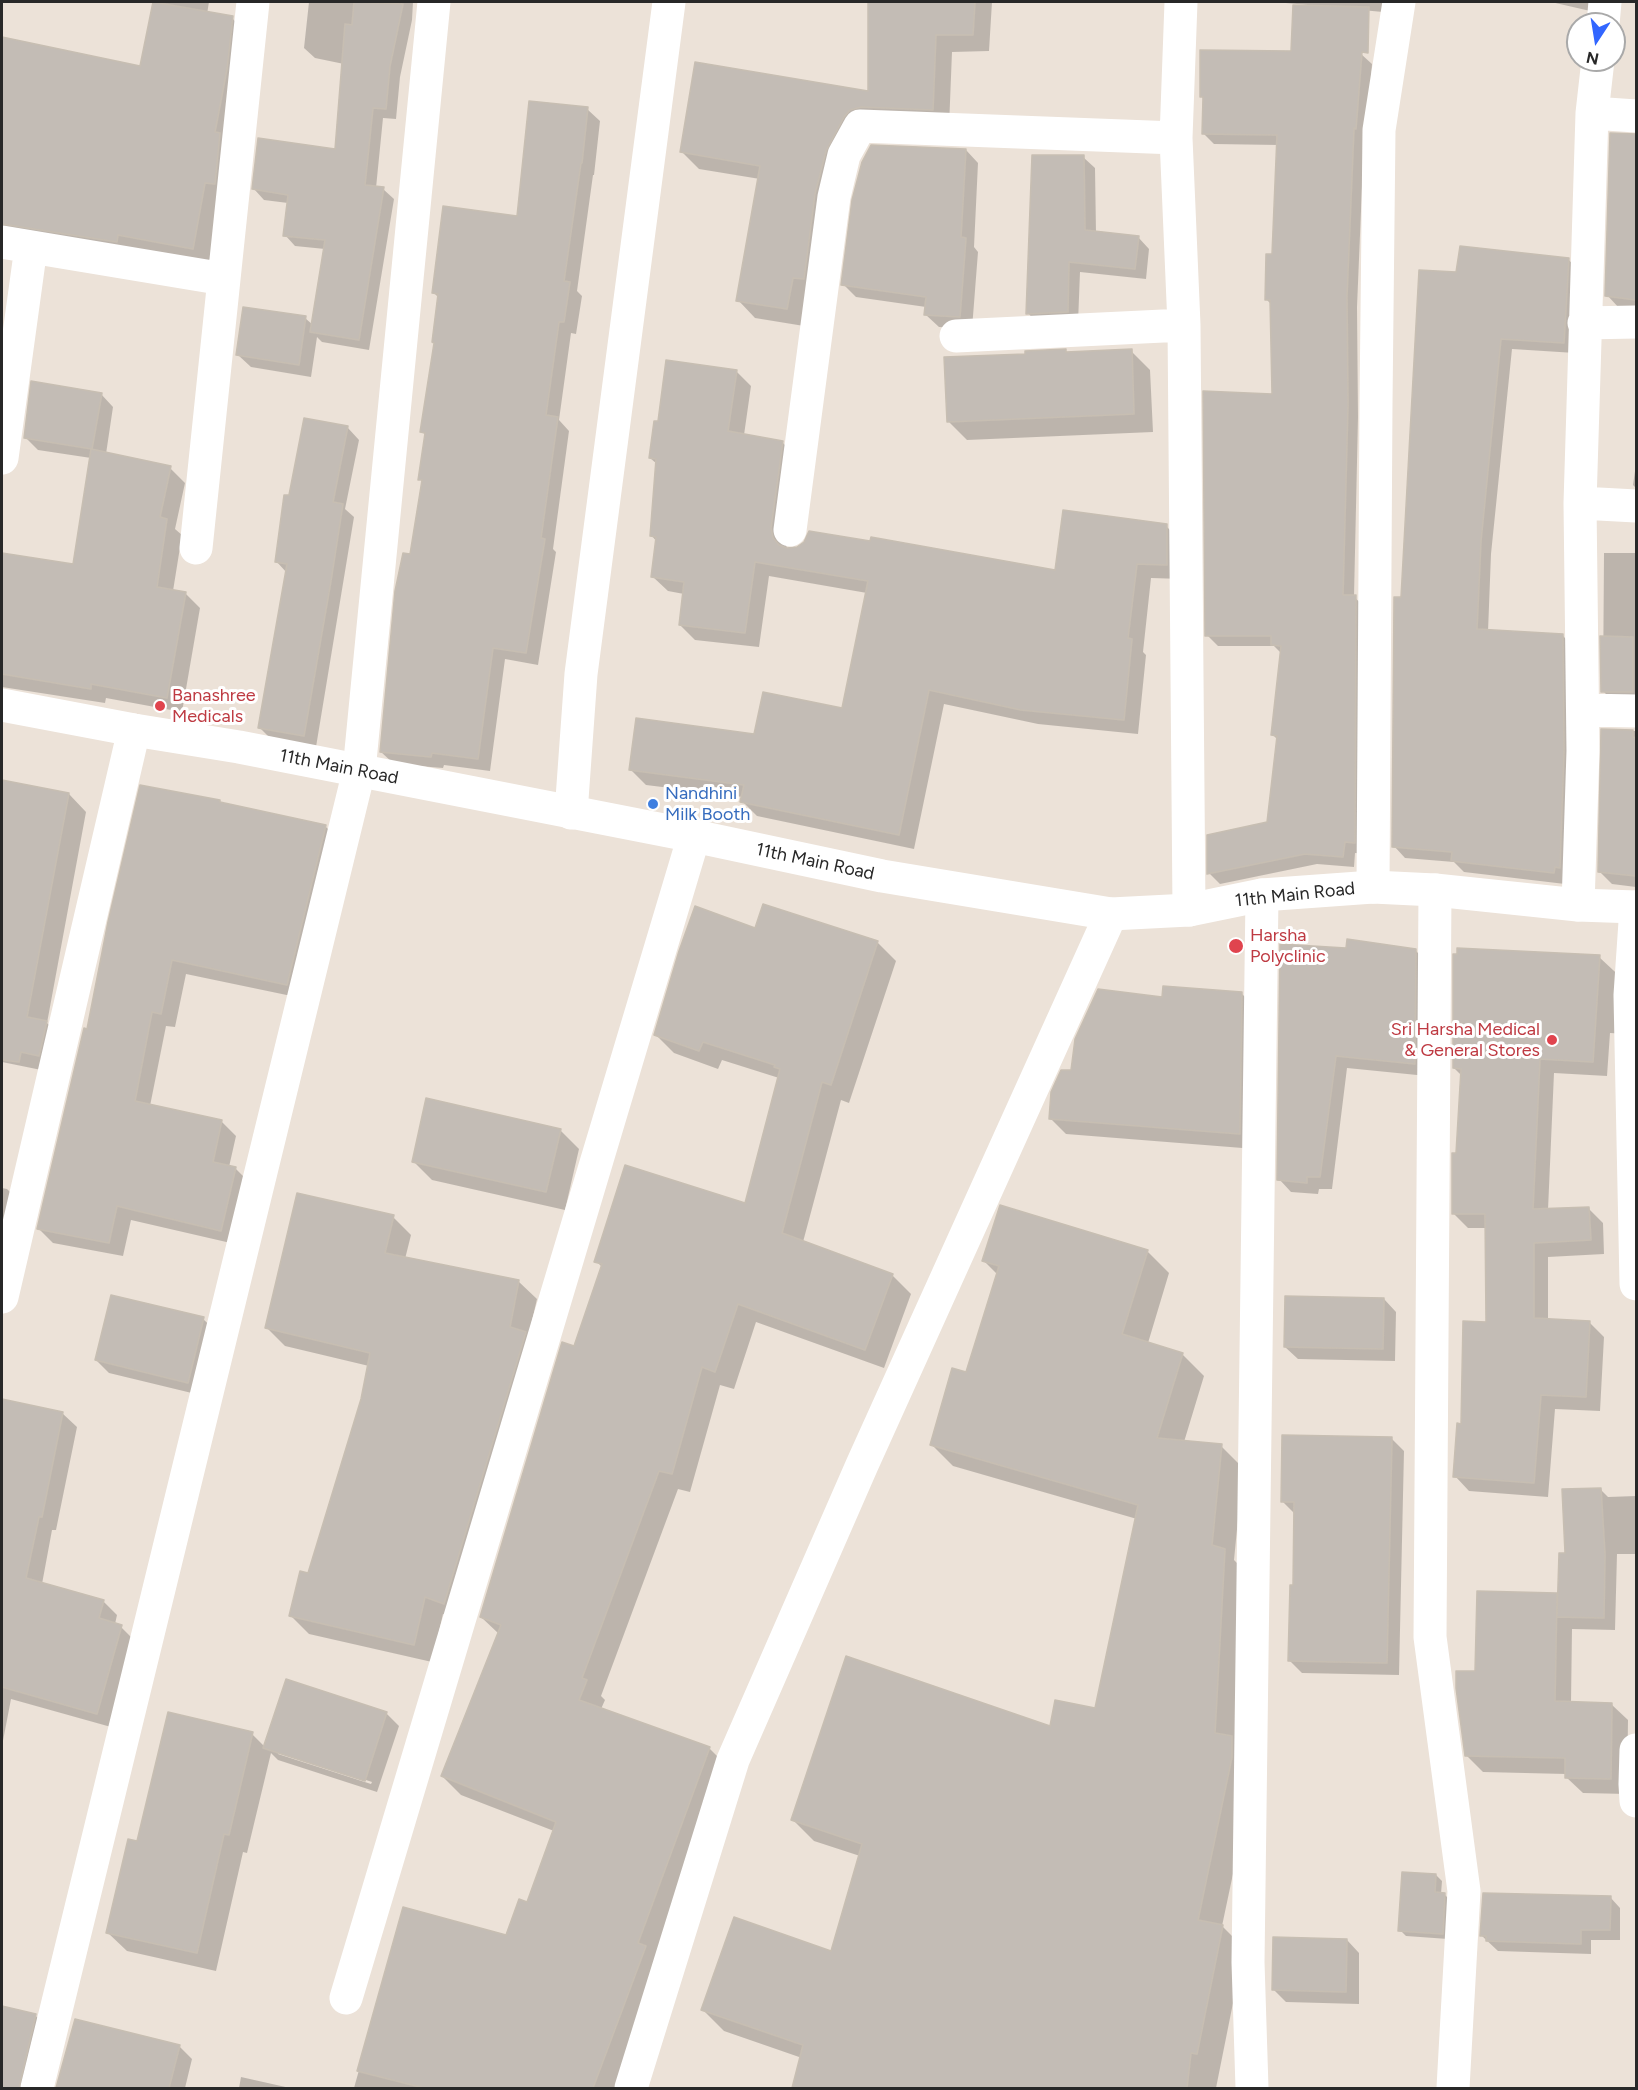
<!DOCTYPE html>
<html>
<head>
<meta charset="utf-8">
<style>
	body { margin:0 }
	#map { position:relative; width:1638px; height:2090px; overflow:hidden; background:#ece2d8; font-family:Figtree,sans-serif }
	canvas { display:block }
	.frame { position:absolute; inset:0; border:3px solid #282828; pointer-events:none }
	.north { position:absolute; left:1566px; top:12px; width:60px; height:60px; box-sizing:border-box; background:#fff; border:2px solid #a9a9a9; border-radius:50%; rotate:192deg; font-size:16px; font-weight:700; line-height:24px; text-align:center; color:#282828 }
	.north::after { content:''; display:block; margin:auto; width:21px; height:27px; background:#3266ff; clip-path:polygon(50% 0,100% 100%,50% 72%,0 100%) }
</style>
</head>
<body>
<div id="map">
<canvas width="1638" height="2090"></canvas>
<div class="frame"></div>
<div class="north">N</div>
</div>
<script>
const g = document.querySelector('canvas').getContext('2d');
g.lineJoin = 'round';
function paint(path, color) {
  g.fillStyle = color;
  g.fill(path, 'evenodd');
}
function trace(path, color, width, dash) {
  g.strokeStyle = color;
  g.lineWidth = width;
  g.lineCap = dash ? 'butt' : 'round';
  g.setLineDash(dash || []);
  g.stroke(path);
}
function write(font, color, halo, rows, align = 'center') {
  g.font = font + ' Figtree,sans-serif';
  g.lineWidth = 6;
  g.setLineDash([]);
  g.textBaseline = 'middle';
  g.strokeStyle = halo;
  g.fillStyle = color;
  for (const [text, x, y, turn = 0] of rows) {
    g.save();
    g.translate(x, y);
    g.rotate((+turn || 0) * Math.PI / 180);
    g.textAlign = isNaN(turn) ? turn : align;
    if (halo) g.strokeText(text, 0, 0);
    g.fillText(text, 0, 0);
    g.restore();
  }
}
paint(new Path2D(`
	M 154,2 L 209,2 L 207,14 L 232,18 L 250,37 L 211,267 L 2,237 L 2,38 L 141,67 Z
	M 309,2 L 413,2 L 412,20 L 400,77 L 396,119 L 383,118 L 376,188 L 383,189 L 394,199 L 369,350 L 322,342 L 317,337 L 311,377 L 251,367 L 238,355 L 305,318 L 313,325 L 325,249 L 295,246 L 285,235 L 288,203 L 264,200 L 254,189 L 337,151 L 344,64 L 315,58 L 304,48 Z
	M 869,2 L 992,2 L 989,51 L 952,52 L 949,127 L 868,127 L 804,326 L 755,318 L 738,300 L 760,179 L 699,169 L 682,152 L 869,93 Z
	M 1275,2 L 1384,2 L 1383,12 Z
	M 1551,2 L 1605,2 L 1599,13 Z
	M 1361,54 L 1372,64 L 1367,139 L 1364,139 L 1357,307 L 1358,417 L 1354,597 L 1366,608 L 1365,854 L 1355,853 L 1354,867 L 1317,864 L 1220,884 L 1209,873 L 1269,823 L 1278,740 L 1273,735 L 1282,654 L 1274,646 L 1218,646 L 1207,635 L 1273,396 L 1272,305 L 1266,299 L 1274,256 L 1278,145 L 1214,144 L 1203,133 L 1204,99 L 1201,96 Z
	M 587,109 L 600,121 L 594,175 L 593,175 L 577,291 L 582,296 L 576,334 L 571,333 L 559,420 L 569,431 L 553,549 L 556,552 L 538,665 L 505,659 L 490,771 L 444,765 L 443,768 L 394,764 L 381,752 L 423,483 L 420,479 L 426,435 L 422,432 L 436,344 L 439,298 L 433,292 L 519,218 Z
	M 1611,143 L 1636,146 L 1636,310 L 1619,308 L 1607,295 Z
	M 966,150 L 978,163 L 974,247 L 978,252 L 972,329 L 939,327 L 926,315 L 926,307 L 856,297 L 843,284 Z
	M 1083,157 L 1095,168 L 1096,233 L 1138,237 L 1149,249 L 1146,279 L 1080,272 L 1078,323 L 1039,325 L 1028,313 Z
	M 1568,259 L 1579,271 L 1575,353 L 1512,349 L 1491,554 L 1488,632 L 1562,635 L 1574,647 L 1565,884 L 1464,872 L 1454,862 L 1405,858 L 1394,846 L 1402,599 L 1457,274 Z
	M 1066,351 L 1068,353 L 1131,351 L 1150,370 L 1153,432 L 967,440 L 948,421 L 1026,355 Z
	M 736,371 L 751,386 L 744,435 L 782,442 L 797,457 L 786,544 L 787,550 L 1056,572 L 1166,526 L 1181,541 L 1182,579 L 1151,578 L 1143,652 L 1146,655 L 1138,734 L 1038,724 L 944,704 L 914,849 L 757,816 L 742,801 L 743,797 L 646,785 L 631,770 L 755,736 L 843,710 L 867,593 L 769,576 L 759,647 L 695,640 L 680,625 L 684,594 L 668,591 L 653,577 L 657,542 L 652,536 L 657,464 L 650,458 L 659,423 Z
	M 101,394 L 113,407 L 106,454 L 170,468 L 185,483 L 175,529 L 182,535 L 173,591 L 185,593 L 200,608 L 182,712 L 106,698 L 105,703 L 2,687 L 2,554 L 74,566 L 91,458 L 38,450 L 25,437 Z
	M 348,428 L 359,440 L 345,509 L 354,517 L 316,747 L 271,739 L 259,727 L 287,573 L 276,561 L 290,497 Z
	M 1636,464 L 1636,488 L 1633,485 Z
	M 1604,553 L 1636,553 L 1636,704 L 1615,703 L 1603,691 Z
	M 1603,731 L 1636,731 L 1636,887 L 1612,884 L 1599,871 Z
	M 2,781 L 69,794 L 86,812 L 47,1023 L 64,1040 L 56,1073 L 2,1062 Z
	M 222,805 L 325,826 L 340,841 L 301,998 L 186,974 L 175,1027 L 166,1026 L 150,1106 L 221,1121 L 236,1136 L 229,1167 L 236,1169 L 250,1183 L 235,1244 L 131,1220 L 123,1256 L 53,1243 L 39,1229 L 88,1030 Z
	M 756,930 L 877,942 L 896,961 L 849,1103 L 841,1100 L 803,1242 L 892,1275 L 911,1294 L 884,1368 L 756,1322 L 734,1389 L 720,1385 L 690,1492 L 678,1489 L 601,1696 L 605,1700 L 601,1709 L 709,1748 L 728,1767 L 618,2088 L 354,2088 L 404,1908 L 507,1937 L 528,1904 L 554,1831 L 461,1795 L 442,1776 L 499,1634 L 481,1617 L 603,1268 L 596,1261 L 746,1205 L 779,1078 L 722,1060 L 718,1069 L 674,1053 L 656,1035 Z
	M 1347,950 L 1415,950 L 1427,962 L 1427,1076 L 1347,1068 L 1332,1189 L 1319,1189 L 1318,1194 L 1291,1192 L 1279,1179 Z
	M 1599,957 L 1627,983 L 1626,1034 L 1610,1033 L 1607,1076 L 1554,1073 L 1548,1210 L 1588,1208 L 1603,1223 L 1604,1254 L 1548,1257 L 1548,1320 L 1589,1322 L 1604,1337 L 1600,1411 L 1555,1409 L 1548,1497 L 1469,1491 L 1455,1476 L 1462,1425 L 1488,1323 L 1487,1228 L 1468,1228 L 1453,1213 L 1462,1076 L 1454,1068 Z
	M 1241,993 L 1257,1009 L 1255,1149 L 1066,1134 L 1050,1118 L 1072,1072 L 1164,999 Z
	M 560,1130 L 579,1149 L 565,1210 L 432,1180 L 413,1161 Z
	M 2,1188 L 7,1189 L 24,1206 L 2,1302 Z
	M 393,1217 L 411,1235 L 405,1259 L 518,1281 L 537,1299 L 463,1621 L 443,1614 L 432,1662 L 309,1634 L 291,1616 L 309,1575 L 363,1400 L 369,1366 L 285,1346 L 267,1328 Z
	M 1147,1251 L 1169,1273 L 1148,1343 L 1182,1354 L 1204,1376 L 1184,1442 L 1221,1446 L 1243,1468 L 1234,1560 L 1246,1572 L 1253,1779 L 1222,1926 L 1244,1948 L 1216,2088 L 794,2088 L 802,2058 L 724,2031 L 703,2010 L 832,1953 L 860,1856 L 814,1841 L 792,1819 L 1096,1710 L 1137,1519 L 953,1466 L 931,1444 L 967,1374 L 998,1275 L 984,1261 Z
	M 1384,1299 L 1396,1312 L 1395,1361 L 1298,1359 L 1285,1347 Z
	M 203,1319 L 216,1331 L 200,1395 L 109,1373 L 96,1360 Z
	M 2,1401 L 62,1413 L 77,1427 L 56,1530 L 52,1530 L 42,1584 L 103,1601 L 117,1615 L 115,1624 L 121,1627 L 135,1641 L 111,1727 L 11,1699 L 2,1746 Z
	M 1392,1439 L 1404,1451 L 1399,1675 L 1302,1673 L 1289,1660 L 1294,1587 L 1295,1514 L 1282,1501 Z
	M 1600,1489 L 1608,1497 L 1636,1496 L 1636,1554 L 1617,1554 L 1615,1630 L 1572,1629 L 1571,1703 L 1611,1704 L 1628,1720 L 1627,1794 L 1583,1793 L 1566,1777 L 1566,1774 L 1483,1772 L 1466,1755 L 1476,1673 L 1556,1594 L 1559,1597 L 1567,1555 Z
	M 386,1713 L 399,1726 L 377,1792 L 278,1760 L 271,1753 L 247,1853 L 243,1852 L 216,1971 L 127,1951 L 108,1933 L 138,1842 L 252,1734 L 265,1747 ZM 278,1751 L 372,1782 L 371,1784 L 278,1754 Z
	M 1436,1875 L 1442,1881 L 1441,1894 L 1444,1894 L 1450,1900 L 1448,1939 L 1406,1936 L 1400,1930 Z
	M 1610,1897 L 1620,1908 L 1620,1940 L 1591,1940 L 1591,1954 L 1498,1951 L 1482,1936 Z
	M 1347,1940 L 1359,1953 L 1359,2004 L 1286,2002 L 1274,1990 Z
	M 2,2007 L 35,2015 L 49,2030 L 35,2088 L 2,2088 Z
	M 179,2046 L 192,2059 L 185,2088 L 58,2088 Z
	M 241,2077 L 290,2088 L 239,2088 Z`), '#0003');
const building = new Path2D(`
	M 153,2 L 233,16 L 227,69 L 215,132 L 220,133 L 215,184 L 205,183 L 193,249 L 118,235 L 117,242 L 2,224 L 2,37 L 140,66 Z
	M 354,2 L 403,4 L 390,66 L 386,109 L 373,108 L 365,185 L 384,187 L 359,340 L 310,332 L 325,240 L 283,236 L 288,195 L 252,189 L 258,138 L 335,149 L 345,24 L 352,25 Z
	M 868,2 L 975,2 L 973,35 L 936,35 L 933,110 L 861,107 L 850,110 L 844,117 L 826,151 L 815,194 L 804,279 L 793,278 L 787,309 L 736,301 L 760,166 L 680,152 L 695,62 L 868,91 Z
	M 1293,5 L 1369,7 L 1368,53 L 1362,52 L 1356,129 L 1354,128 L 1347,296 L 1348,405 L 1343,595 L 1356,595 L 1355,843 L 1345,842 L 1343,857 L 1305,854 L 1207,874 L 1207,835 L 1267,822 L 1277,736 L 1271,735 L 1281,646 L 1271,645 L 1271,636 L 1205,636 L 1203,391 L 1272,394 L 1270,300 L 1265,300 L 1266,254 L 1272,254 L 1277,135 L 1202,134 L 1203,97 L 1200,97 L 1200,50 L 1291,51 Z
	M 529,101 L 588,107 L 582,163 L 581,163 L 564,281 L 570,282 L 564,322 L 559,322 L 546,415 L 558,417 L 541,538 L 545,539 L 526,653 L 493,648 L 478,759 L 432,753 L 431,757 L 380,752 L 395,591 L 403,553 L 410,554 L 422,480 L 418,480 L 425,433 L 420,432 L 434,343 L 432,342 L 438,294 L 432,293 L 443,206 L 517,216 Z
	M 1610,133 L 1636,134 L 1636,300 L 1605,296 Z
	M 871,145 L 966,149 L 961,237 L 966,238 L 960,317 L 924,315 L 926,297 L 841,285 L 852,200 L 862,162 Z
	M 1032,155 L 1084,155 L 1085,230 L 1139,236 L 1135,269 L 1069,262 L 1068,312 L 1026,314 Z
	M 1460,246 L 1569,258 L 1564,343 L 1501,339 L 1481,541 L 1477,629 L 1563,634 L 1564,751 L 1560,868 L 1555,867 L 1554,873 L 1451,861 L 1452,852 L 1392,847 L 1394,597 L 1401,597 L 1419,270 L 1456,272 Z
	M 243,307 L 306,316 L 299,365 L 236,355 Z
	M 1066,349 L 1066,352 L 1132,349 L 1134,414 L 947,422 L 944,357 L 1025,354 L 1025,351 Z
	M 666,360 L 737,370 L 728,431 L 783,441 L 771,528 L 773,538 L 779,545 L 787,548 L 797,547 L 804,542 L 809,531 L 870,541 L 871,537 L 1055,570 L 1063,510 L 1167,524 L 1167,565 L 1137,564 L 1128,638 L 1132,639 L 1124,720 L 1021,710 L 929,690 L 899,835 L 740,802 L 744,785 L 629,770 L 636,718 L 754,734 L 763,692 L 842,708 L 868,581 L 755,562 L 745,633 L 679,625 L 684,582 L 651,577 L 656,537 L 650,536 L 656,459 L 649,458 L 654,421 L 658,421 Z
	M 31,381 L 102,393 L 92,449 L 24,438 Z
	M 304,418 L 348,426 L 333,502 L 343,504 L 331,581 L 304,736 L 258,728 L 287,564 L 275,562 L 284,495 L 289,495 Z
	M 91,449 L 171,466 L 160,517 L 167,519 L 157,587 L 186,592 L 167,698 L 91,684 L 91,689 L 2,674 L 2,553 L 73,564 Z
	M 1600,636 L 1633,637 L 1633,692 L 1601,692 Z
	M 1601,729 L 1633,730 L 1633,737 L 1636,738 L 1636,876 L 1598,872 Z
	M 2,780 L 69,793 L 27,1017 L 47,1021 L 39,1056 L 21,1052 L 19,1062 L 2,1060 Z
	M 140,785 L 220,800 L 220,802 L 326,825 L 287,985 L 172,960 L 161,1014 L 152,1012 L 135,1101 L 222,1120 L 213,1162 L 236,1167 L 221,1231 L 117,1206 L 109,1243 L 37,1229 L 84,1028 L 87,1029 L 108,922 Z
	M 763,904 L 878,941 L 831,1085 L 822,1082 L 782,1233 L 893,1274 L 865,1350 L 738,1304 L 715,1372 L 702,1367 L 672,1474 L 659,1471 L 582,1678 L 587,1680 L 579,1700 L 710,1747 L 638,1943 L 646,1946 L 593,2088 L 424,2088 L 357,2071 L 403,1907 L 506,1935 L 519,1899 L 527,1902 L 556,1822 L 441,1776 L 501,1625 L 480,1617 L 562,1342 L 574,1346 L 602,1264 L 594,1262 L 625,1165 L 745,1203 L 780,1069 L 774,1067 L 775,1065 L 703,1042 L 699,1051 L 654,1035 L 679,951 L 695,906 L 755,928 Z
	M 1347,939 L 1416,949 L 1415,1064 L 1336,1056 L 1320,1177 L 1307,1177 L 1307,1183 L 1277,1180 L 1280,944 L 1346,948 Z
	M 1457,948 L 1600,955 L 1593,1062 L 1540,1059 L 1533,1209 L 1589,1207 L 1591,1240 L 1534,1243 L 1534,1318 L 1590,1321 L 1586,1397 L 1541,1395 L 1534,1483 L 1453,1477 L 1457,1423 L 1461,1424 L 1463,1321 L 1486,1322 L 1485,1214 L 1452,1214 L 1452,1153 L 1456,1153 L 1461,1069 L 1453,1068 L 1453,954 L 1457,954 Z
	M 1163,986 L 1242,992 L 1240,1134 L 1049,1119 L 1051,1092 L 1061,1070 L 1071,1070 L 1075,1039 L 1098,989 L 1162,997 Z
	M 426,1098 L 561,1129 L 546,1192 L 412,1162 Z
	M 297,1193 L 394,1215 L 385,1253 L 519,1280 L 510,1327 L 526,1332 L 444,1604 L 425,1597 L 414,1645 L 289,1616 L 300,1571 L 308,1573 L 361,1399 L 370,1353 L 265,1328 Z
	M 1000,1205 L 1148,1250 L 1122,1334 L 1183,1353 L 1157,1438 L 1222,1444 L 1212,1545 L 1225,1549 L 1215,1733 L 1232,1736 L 1232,1757 L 1198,1920 L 1223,1925 L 1197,2054 L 1191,2053 L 1187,2088 L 792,2088 L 803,2045 L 701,2010 L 734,1917 L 831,1951 L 862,1844 L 791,1820 L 846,1656 L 1050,1726 L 1055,1700 L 1095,1708 L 1138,1505 L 930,1445 L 952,1368 L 966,1372 L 999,1266 L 982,1261 Z
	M 111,1295 L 204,1317 L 188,1383 L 95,1360 Z
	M 1285,1296 L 1384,1298 L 1383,1349 L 1284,1347 Z
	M 2,1399 L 63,1412 L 42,1517 L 39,1517 L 26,1578 L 104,1600 L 99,1618 L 122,1625 L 97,1714 L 2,1687 Z
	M 1282,1435 L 1392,1437 L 1387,1663 L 1288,1661 L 1290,1585 L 1293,1585 L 1294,1502 L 1281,1502 Z
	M 1601,1488 L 1605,1554 L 1604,1618 L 1557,1617 L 1559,1553 L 1565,1553 L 1562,1489 Z
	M 1477,1591 L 1557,1593 L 1555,1701 L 1612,1703 L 1611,1779 L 1565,1778 L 1565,1758 L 1465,1756 L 1456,1688 L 1456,1671 L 1475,1671 Z
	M 286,1679 L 387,1712 L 365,1781 L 263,1748 Z
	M 168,1712 L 253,1732 L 229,1835 L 224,1834 L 197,1953 L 106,1933 L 128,1839 L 137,1841 Z
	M 1402,1872 L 1436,1874 L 1435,1892 L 1445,1893 L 1443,1934 L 1398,1931 Z
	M 1483,1893 L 1611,1896 L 1610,1930 L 1581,1930 L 1581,1944 L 1486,1941 L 1486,1936 L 1480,1936 Z
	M 1273,1937 L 1347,1939 L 1346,1992 L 1272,1990 Z
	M 2,2006 L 36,2014 L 19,2088 L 2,2088 Z
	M 75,2019 L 180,2045 L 169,2088 L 56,2088 Z`);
paint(building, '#c3bcb5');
trace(building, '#c7beb2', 1.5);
trace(new Path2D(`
	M 1181,2 L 1176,138 L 1184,325 L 1189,910
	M 1603,24 L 1605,2
	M 1592,113 L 1636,116
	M 2,242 L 224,279 L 253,2
	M 1584,323 L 1636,322
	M 956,336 L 1184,325
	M 2,458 L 31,247
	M 1580,503 L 1636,506
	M 790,530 L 834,197 L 844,155 L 860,126 L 1176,138
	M 196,548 L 224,279
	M 1583,710 L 1636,711
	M 571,813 L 581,674 L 669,2
	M 1373,887 L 1376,403 L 1379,130 L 1399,2
	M 1435,890 L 1430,1637 L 1464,1891 L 1453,2088
	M 1578,905 L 1583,751 L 1580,503 L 1592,113 L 1598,60
	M 1636,907 L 1630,995 L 1636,1284
	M 2,1297 L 134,730
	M 1636,1750 L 1635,1784 L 1636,1801
	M 346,1998 L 694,836
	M 37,2088 L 359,771 L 434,2
	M 631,2088 L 733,1760 L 862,1465 L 1111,914
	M 1252,2088 L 1248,1962 L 1262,895`), '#fff', 33);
trace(new Path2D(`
	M 2,705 L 134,730 L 239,747 L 694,836 L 882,876 L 1111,914 L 1189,910 L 1262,895 L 1373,887 L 1435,890 L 1578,905 L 1636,907`), '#fff', 33);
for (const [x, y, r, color] of [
	[160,706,6,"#e0444e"],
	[653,804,6,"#3f7fe0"],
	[1236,946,8,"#e0444e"],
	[1552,1040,6,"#e0444e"]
]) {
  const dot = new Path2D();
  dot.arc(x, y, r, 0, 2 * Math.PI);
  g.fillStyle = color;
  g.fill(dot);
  trace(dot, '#fff', 2);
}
write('18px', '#be3a42', '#fff', [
	["Banashree",172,696],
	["Medicals",172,717],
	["Harsha",1250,936],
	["Polyclinic",1250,957],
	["Sri Harsha Medical",1540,1030,"right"],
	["& General Stores",1540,1051,"right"]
], 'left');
write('18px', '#282828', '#fff', [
	["11th Main Road",339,767,11],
	["11th Main Road",815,862,12],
	["11th Main Road",1295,895,-6]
]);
write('18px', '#366cbe', '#fff', [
	["Nandhini",665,794],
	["Milk Booth",665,815]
], 'left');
</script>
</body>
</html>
